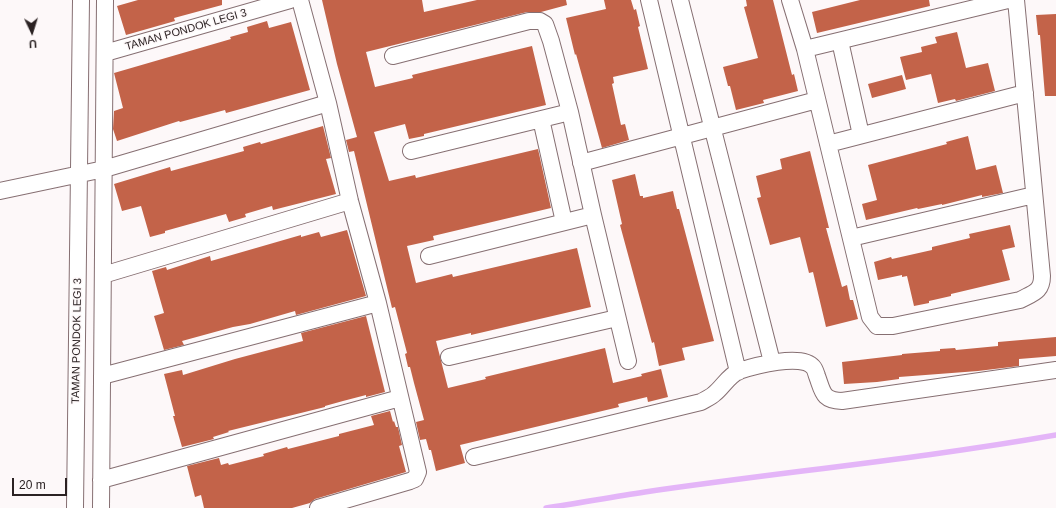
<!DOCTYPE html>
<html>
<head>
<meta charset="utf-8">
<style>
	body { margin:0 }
	#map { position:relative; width:1056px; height:508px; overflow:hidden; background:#fdf8f9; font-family:Helvetica,sans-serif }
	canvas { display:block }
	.north { position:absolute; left:12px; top:12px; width:40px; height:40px; -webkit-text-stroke:3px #fdf8f9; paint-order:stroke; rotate:176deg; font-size:11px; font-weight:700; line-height:16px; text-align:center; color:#2b2223 }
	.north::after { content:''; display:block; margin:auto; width:14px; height:18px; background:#2b2223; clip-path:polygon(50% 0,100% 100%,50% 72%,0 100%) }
	.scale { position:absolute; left:12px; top:478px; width:55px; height:18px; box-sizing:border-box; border:2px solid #2b2223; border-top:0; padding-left:5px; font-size:12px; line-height:14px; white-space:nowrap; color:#2b2223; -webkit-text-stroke:3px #fdf8f9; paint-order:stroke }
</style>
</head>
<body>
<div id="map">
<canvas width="1056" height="508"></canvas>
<div class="north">U</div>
<div class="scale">20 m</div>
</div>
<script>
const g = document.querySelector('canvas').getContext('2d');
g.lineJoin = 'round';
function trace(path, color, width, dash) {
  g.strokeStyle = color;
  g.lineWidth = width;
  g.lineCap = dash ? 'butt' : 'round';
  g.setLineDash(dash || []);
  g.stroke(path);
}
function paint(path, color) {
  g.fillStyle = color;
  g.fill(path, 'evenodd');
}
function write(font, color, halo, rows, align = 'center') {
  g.font = font + ' Helvetica,sans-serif';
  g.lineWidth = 3;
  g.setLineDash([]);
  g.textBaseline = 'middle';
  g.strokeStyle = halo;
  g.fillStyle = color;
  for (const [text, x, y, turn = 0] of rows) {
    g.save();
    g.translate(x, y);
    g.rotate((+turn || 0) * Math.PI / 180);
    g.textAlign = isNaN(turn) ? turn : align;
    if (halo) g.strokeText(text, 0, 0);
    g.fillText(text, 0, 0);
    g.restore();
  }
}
trace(new Path2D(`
	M 546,508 C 579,503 612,497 645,492 C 782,472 920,459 1056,435`), '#e4b5f8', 5.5);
paint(new Path2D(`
	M 138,0 L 222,0 L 222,5 L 174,18 L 175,21 L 126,35 L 117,6 Z
	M 322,0 L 422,0 L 424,12 L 477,0 L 566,0 L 567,5 L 541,12 L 527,12 L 366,52 L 375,87 L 413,78 L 412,75 L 532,46 L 546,105 L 424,134 L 424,136 L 409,139 L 405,124 L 374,132 L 389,181 L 415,175 L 416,178 L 538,149 L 551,208 L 433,236 L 434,240 L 407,246 L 416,283 L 452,274 L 453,277 L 577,248 L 591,307 L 471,335 L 471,333 L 436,341 L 448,388 L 486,379 L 485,377 L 605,348 L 613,383 L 642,376 L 641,374 L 661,369 L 668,397 L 648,402 L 647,397 L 618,404 L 619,407 L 460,445 L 465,463 L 436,471 L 431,450 L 429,450 L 426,439 L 420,440 L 416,422 L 424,420 L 414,383 L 410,367 L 408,367 L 405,354 L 407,353 L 395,307 L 392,308 L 354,151 L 349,152 L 346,140 L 357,137 L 337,64 Z
	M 604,0 L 631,0 L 634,10 L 636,9 L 640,26 L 638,27 L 648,69 L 613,77 L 614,83 L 612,84 L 621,125 L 625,124 L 629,140 L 602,148 L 576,54 L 575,55 L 566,18 L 606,9 Z
	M 746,0 L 773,0 L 792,75 L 794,74 L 798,91 L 763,100 L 764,103 L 736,110 L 730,86 L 728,86 L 723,67 L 758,58 L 744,7 L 747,6 Z
	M 860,0 L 929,0 L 930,6 L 817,33 L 812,12 Z
	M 1056,14 L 1056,96 L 1045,96 L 1040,35 L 1038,35 L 1036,15 Z
	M 267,21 L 269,28 L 291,22 L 310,90 L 226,113 L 225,110 L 180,122 L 179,121 L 117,141 L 113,129 L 114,111 L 123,108 L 114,73 L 231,39 L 230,37 L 248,32 L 247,27 Z
	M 957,32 L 966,68 L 988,63 L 995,91 L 956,101 L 955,99 L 938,103 L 931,74 L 906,80 L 900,57 L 922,52 L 921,47 L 937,43 L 935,37 Z
	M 902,75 L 906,89 L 872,98 L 868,84 Z
	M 323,126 L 331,158 L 326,159 L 336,194 L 273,210 L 272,206 L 245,214 L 246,217 L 229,222 L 226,214 L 165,231 L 165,233 L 150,237 L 141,206 L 122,211 L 114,184 L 170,167 L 171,171 L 244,151 L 243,147 L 260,142 L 261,144 Z
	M 968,136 L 976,170 L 996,165 L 1003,193 L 982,197 L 982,195 L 942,205 L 942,204 L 918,209 L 917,208 L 866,220 L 862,204 L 877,200 L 868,165 L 947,144 L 946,142 Z
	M 810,151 L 829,228 L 826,228 L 842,287 L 847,285 L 850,300 L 853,300 L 858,319 L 826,327 L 813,272 L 809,273 L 800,237 L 770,245 L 757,198 L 761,197 L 756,176 L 782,169 L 780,159 Z
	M 635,174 L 640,196 L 643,196 L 643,198 L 673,191 L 677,209 L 679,209 L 714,341 L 682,348 L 685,360 L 659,366 L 654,342 L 652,343 L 620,225 L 622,224 L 612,180 Z
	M 1010,225 L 1015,247 L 1002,250 L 1010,280 L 951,294 L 951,296 L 929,301 L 929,303 L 914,306 L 907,276 L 902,277 L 902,275 L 878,280 L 874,262 L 891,257 L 892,259 L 932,250 L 932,247 L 970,238 L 969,234 Z
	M 347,230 L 366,296 L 296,315 L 295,311 L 250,324 L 233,327 L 182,341 L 184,345 L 164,350 L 154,316 L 164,313 L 152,271 L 166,267 L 167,270 L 210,256 L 211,261 L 301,235 L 301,237 L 319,232 L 321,237 Z
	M 366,316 L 385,392 L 366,397 L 366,395 L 343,401 L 325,406 L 325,407 L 228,431 L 229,432 L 213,437 L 214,439 L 182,447 L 173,416 L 175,416 L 164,374 L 182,370 L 183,375 L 235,359 L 303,341 L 301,333 Z
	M 1056,337 L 1056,356 L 1019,359 L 1019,366 L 978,371 L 899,377 L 899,379 L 877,382 L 844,384 L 842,362 L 902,355 L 902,354 L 940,351 L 940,349 L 955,348 L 956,350 L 998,346 L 998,342 Z
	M 390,411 L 393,422 L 394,421 L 396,427 L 398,427 L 402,445 L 399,446 L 406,472 L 315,499 L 310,503 L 292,508 L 204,508 L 201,495 L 195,497 L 187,466 L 219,458 L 221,465 L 228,463 L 229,465 L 264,456 L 263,454 L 287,447 L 288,449 L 339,436 L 339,434 L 374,425 L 371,416 Z`), '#c36349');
const minor = new Path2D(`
	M 300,0 L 328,103 L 350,201 L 378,303 L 418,472 L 415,479 L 410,481 L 318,508
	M 649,0 L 738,372
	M 680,0 L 772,362
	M 790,0 L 805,49 L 870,317 L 877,326 L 893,326 L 1020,300 C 1033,293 1042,292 1042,276 L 1016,0
	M 840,41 L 861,135
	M 805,49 L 1008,0
	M 105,53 L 290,0
	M 393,56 L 529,21 L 540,21 L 545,24 L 551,41 L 570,112 L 593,215 L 628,361
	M 541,119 L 564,222
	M 828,144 L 1025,93
	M 411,151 L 570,112
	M 581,163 L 817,100
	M 0,191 L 104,169 L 328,103
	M 851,238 L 1034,195
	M 429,256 L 593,215
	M 103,275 L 350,201
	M 449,357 L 617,318
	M 102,376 L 378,303
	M 474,457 L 701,402 C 706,399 711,397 714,394 C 723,387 728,376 739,371 C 754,366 802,353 813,367 C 815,369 816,373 817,376 C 823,392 822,400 842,401 L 1056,370
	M 101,480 L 400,398
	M 75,508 L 81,0
	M 101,508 L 105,0`);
trace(minor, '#866f72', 18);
trace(minor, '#fff', 16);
write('11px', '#2b2223', '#fdf8f9', [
	["TAMAN PONDOK LEGI 3",186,30,-16],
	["TAMAN PONDOK LEGI 3",77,341,-89]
]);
</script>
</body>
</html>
